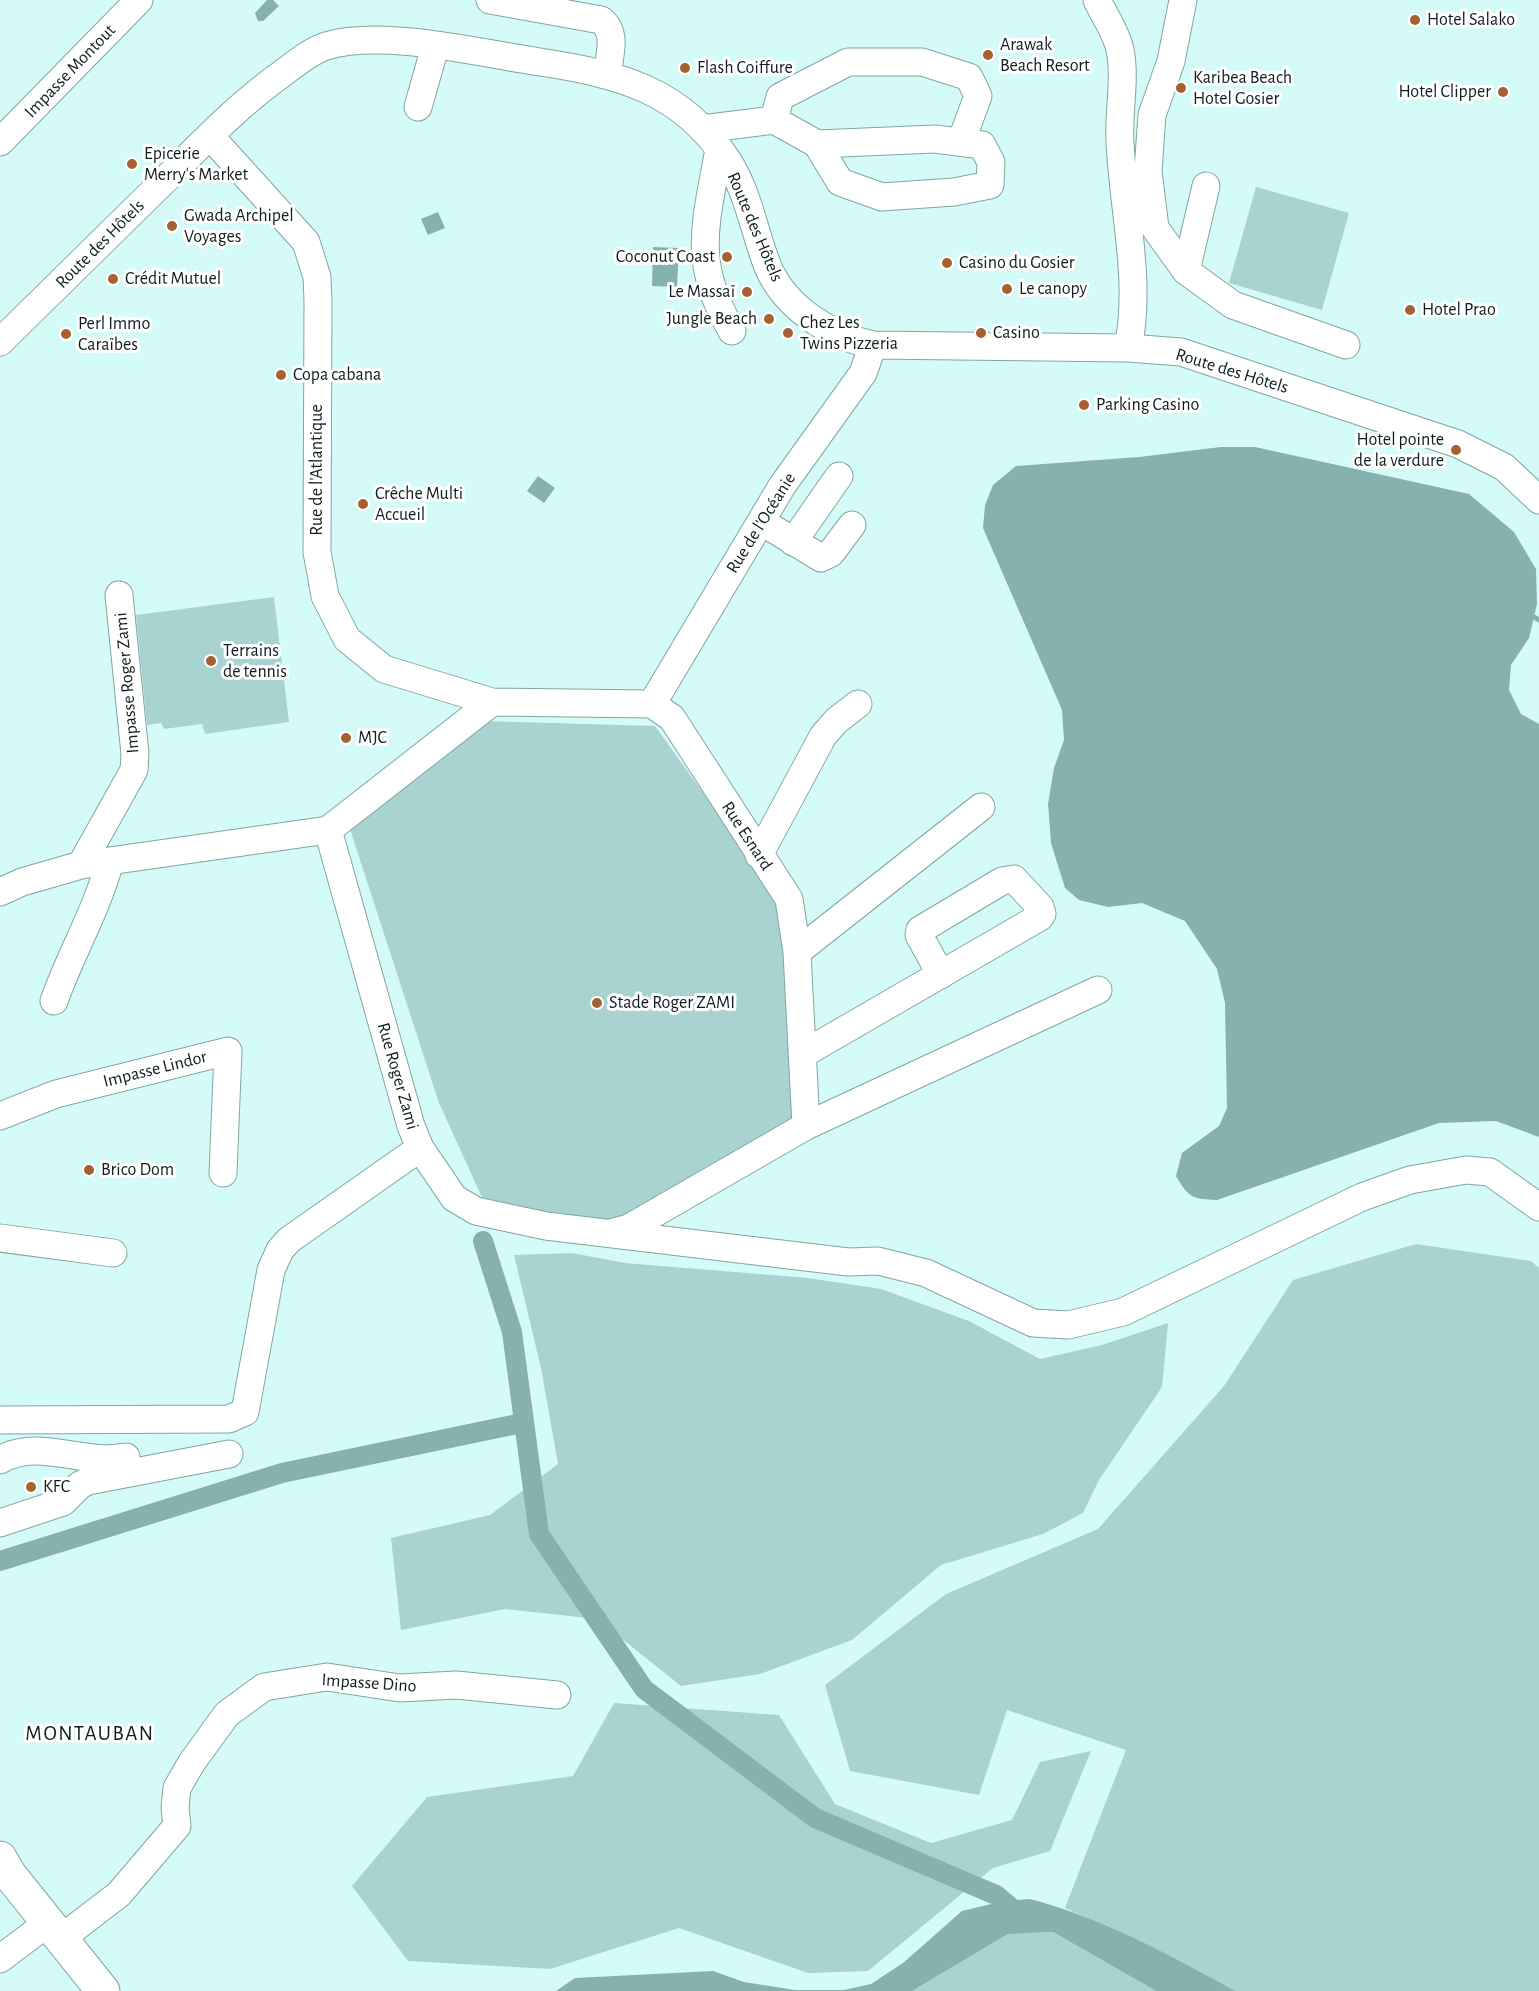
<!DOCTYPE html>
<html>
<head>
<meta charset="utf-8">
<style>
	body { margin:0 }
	canvas { display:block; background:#d5fbf9 }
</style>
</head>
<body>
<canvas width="1539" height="1991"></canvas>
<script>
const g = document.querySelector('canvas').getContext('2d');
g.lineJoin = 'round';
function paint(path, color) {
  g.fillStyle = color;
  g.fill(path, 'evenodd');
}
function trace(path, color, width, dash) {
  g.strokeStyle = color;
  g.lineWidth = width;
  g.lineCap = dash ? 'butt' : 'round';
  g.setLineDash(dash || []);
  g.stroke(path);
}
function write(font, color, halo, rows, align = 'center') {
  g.font = font + ' "Alegreya Sans",sans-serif';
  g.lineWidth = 6;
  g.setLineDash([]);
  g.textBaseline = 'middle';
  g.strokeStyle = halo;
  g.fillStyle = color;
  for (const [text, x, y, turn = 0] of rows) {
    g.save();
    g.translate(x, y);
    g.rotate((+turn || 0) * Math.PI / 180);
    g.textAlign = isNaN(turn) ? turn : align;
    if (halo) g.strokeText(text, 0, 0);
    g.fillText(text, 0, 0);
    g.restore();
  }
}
paint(new Path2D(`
	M 1256,187 L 1349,213 L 1322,310 L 1229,283 Z
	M 274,597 L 289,722 L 205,734 L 202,724 L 164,729 L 161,723 L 147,725 L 136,615 Z
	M 482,721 L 655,726 L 783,904 L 793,1130 L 627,1225 L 485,1204 L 439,1103 L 349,826 Z
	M 1416,1244 L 1531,1261 L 1539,1268 L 1539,1991 L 1236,1991 L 1168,1955 L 1065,1908 L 1126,1750 L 1007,1710 L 979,1795 L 850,1771 L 825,1685 L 946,1594 L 1098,1529 L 1224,1386 L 1293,1280 Z
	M 572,1253 L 625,1263 L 808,1278 L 881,1289 L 969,1321 L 1040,1359 L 1102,1345 L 1168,1323 L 1162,1387 L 1099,1480 L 1083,1513 L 1043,1534 L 941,1565 L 852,1640 L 760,1674 L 681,1686 L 597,1619 L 505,1609 L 401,1630 L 391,1538 L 490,1515 L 558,1464 L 541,1368 L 514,1255 Z
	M 614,1703 L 779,1715 L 835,1804 L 931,1843 L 1012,1820 L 1040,1762 L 1091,1751 L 1050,1851 L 993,1868 L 868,1971 L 808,1973 L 679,1928 L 550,1969 L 408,1961 L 352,1886 L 427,1797 L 573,1776 Z
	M 1053,1932 L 1156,1991 L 912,1991 L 1008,1934 Z`), '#a9d3d1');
paint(new Path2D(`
	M 267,0 L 273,0 L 279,6 L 263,21 L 258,21 L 255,13 Z
	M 438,212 L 445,228 L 428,235 L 421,219 Z
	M 653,247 L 679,248 L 677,287 L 652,286 Z
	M 1221,447 L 1255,447 L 1469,494 L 1514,532 L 1536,569 L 1537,604 L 1529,638 L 1511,665 L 1509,690 L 1521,714 L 1539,724 L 1539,1137 L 1496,1121 L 1439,1123 L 1217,1200 C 1192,1199 1189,1198 1176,1176 L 1182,1153 L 1219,1126 L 1227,1108 L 1225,1003 L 1217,969 L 1185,921 L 1142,903 L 1108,907 L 1079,900 L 1065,888 L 1051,843 L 1048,804 L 1054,768 L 1064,740 L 1062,710 L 983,528 L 985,505 L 993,485 L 1016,466 L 1139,457 Z
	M 538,476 L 555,488 L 544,503 L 527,491 Z
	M 1030,1899 C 1103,1918 1171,1956 1236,1991 L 1156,1991 L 1053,1932 L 1008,1934 L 912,1991 L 556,1991 L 575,1978 L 713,1971 L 744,1982 L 795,1990 L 844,1990 L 871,1984 L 903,1963 L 962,1911 L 1004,1901 Z`), '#85b1af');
trace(new Path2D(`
	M 1534,617 L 1539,620`), '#85b1af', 5);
trace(new Path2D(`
	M 483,1241 L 512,1332 L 539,1534 L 644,1689 L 815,1818 L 996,1895 L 1015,1911
	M 0,1561 L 282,1473 L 522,1423`), '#85b1af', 20);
const minor = new Path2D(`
	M 490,0 L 601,20 C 618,33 609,57 607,75
	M 1097,0 C 1104,15 1117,34 1120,50 C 1126,80 1118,112 1120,142 C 1123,210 1142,281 1128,348
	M 1183,0 L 1171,61 L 1152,115 L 1148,171 L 1155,228 L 1186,271 L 1233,305 L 1346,345
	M 418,107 L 435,47
	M 774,120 L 780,97 L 848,62 L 922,62 L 969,77 L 978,96 L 961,142
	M 702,129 L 774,120 L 817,144 L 840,182 L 882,197 L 954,192 L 990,185 L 991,162 L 982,145 L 935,139 L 817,144
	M 210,136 L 306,242 L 317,277 L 318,301 L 317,552 L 325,596 L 347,639 L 384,669 L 492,702
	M 0,142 L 139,0
	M 719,149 C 706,223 691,262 732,331
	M 1186,271 L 1206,186
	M 0,342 C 58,285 116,228 174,171 C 210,135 241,103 283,73 C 296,63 311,51 326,46 C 384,29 479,53 540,62 C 619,74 682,90 728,161 C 749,194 754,232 768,267 C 786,309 831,336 873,345 L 1128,348 L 1181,352 L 1458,444 L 1504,467 L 1539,500
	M 762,522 L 821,558 L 831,553 L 852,525
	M 793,542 L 839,476
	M 652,704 L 782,486 L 863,373 L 873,345
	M 328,830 L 492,702 L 652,704 L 672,718 L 789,899 L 797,952 L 806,1126 L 629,1228 L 610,1233
	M 759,855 L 823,736 L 836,721 L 858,704
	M 81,865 L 134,770 L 135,754 L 119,595
	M 0,892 L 22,882 L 81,865 L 328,830 L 411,1126 L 420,1148 L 289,1240 L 280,1250 L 271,1270 L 245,1412 L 229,1419 L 0,1420
	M 797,952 L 981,807
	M 54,1001 C 71,953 97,910 110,861
	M 803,1054 L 1040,917 L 1042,914 L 1040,907 L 1014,879 L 1002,881 L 920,930 L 919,935 L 941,975
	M 0,1116 L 56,1094 L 228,1051 L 223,1173
	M 806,1126 L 1098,990
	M 420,1148 L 454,1198 L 476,1211 L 546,1226 L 848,1262 L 878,1261 L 926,1273 L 1033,1323 L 1068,1325 L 1123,1312 L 1362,1197 L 1410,1180 L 1466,1170 L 1490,1172 L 1539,1207
	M 0,1238 L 113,1253
	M 0,1460 C 38,1437 83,1466 126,1457
	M 0,1523 L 63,1502 L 80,1485 L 88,1481 L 229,1454
	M 63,1937 L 119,1894 L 177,1826 L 175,1808 L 177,1788 L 192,1762 L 227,1714 L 264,1687 L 327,1677 L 400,1688 L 456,1685 L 557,1695
	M 0,1959 L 49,1922`);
const major = new Path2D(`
	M 0,1858 L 10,1875 L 103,1991`);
trace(minor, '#81a5a3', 29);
trace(major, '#81a5a3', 35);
trace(minor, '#fff', 27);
trace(major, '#fff', 33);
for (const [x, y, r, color] of [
	[1415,20,6,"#a56132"],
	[988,55,6,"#a56132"],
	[685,68,6,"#a56132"],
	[1181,88,6,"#a56132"],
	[1503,92,6,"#a56132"],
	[132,164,6,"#a56132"],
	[172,226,6,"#a56132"],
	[727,257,6,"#a56132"],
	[947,263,6,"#a56132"],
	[113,279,6,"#a56132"],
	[1007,289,6,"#a56132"],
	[747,292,6,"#a56132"],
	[1410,310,6,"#a56132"],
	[769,319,6,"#a56132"],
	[788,333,6,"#a56132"],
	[981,333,6,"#a56132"],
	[66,334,6,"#a56132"],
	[281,375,6,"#a56132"],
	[1084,405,6,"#a56132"],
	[1456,450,6,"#a56132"],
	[363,504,6,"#a56132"],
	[211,661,6,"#a56132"],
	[346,738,6,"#a56132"],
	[597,1003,6,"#a56132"],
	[89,1170,6,"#a56132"],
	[31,1487,6,"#a56132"]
]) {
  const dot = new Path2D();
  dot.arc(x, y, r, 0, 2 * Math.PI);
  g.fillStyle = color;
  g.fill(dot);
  trace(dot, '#fff', 2);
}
write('18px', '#0f1d1d', '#fff', [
	["Hotel Salako",1427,20],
	["Arawak",1000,45],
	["Beach Resort",1000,66],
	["Flash Coiffure",697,68],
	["Karibea Beach",1193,78],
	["Hotel Gosier",1193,99],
	["Hotel Clipper",1491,92,"right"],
	["Epicerie",144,154],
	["Merry's Market",144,175],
	["Gwada Archipel",184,216],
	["Voyages",184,237],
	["Coconut Coast",715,257,"right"],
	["Casino du Gosier",959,263],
	["Crédit Mutuel",125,279],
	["Le canopy",1019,289],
	["Le Massaï",735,292,"right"],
	["Hotel Prao",1422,310],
	["Jungle Beach",757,319,"right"],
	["Chez Les",800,323],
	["Twins Pizzeria",800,344],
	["Perl Immo",78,324],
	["Caraïbes",78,345],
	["Casino",993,333],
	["Copa cabana",293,375],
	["Parking Casino",1096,405],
	["Hotel pointe",1444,440,"right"],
	["de la verdure",1444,461,"right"],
	["Crêche Multi",375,494],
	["Accueil",375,515],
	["Terrains",223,651],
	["de tennis",223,672],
	["MJC",358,738],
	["Stade Roger ZAMI",609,1003],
	["Brico Dom",101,1170],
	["KFC",43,1487]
], 'left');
write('18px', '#0f1d1d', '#fff', [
	["Impasse Montout",70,71,-46],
	["Route des Hôtels",755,227,67],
	["Route des Hôtels",100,244,-45],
	["Route des Hôtels",1232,371,17],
	["Rue de l'Atlantique",317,470,-90],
	["Rue de l'Océanie",761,523,-58],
	["Impasse Roger Zami",127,683,-95],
	["Rue Esnard",747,836,57],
	["Impasse Lindor",155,1069,-14],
	["Rue Roger Zami",398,1076,74],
	["Impasse Dino",369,1683,4]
]);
g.letterSpacing = '1.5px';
write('21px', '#0f1d1d', '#fff', [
	["MONTAUBAN",90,1734]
]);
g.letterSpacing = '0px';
</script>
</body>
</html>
